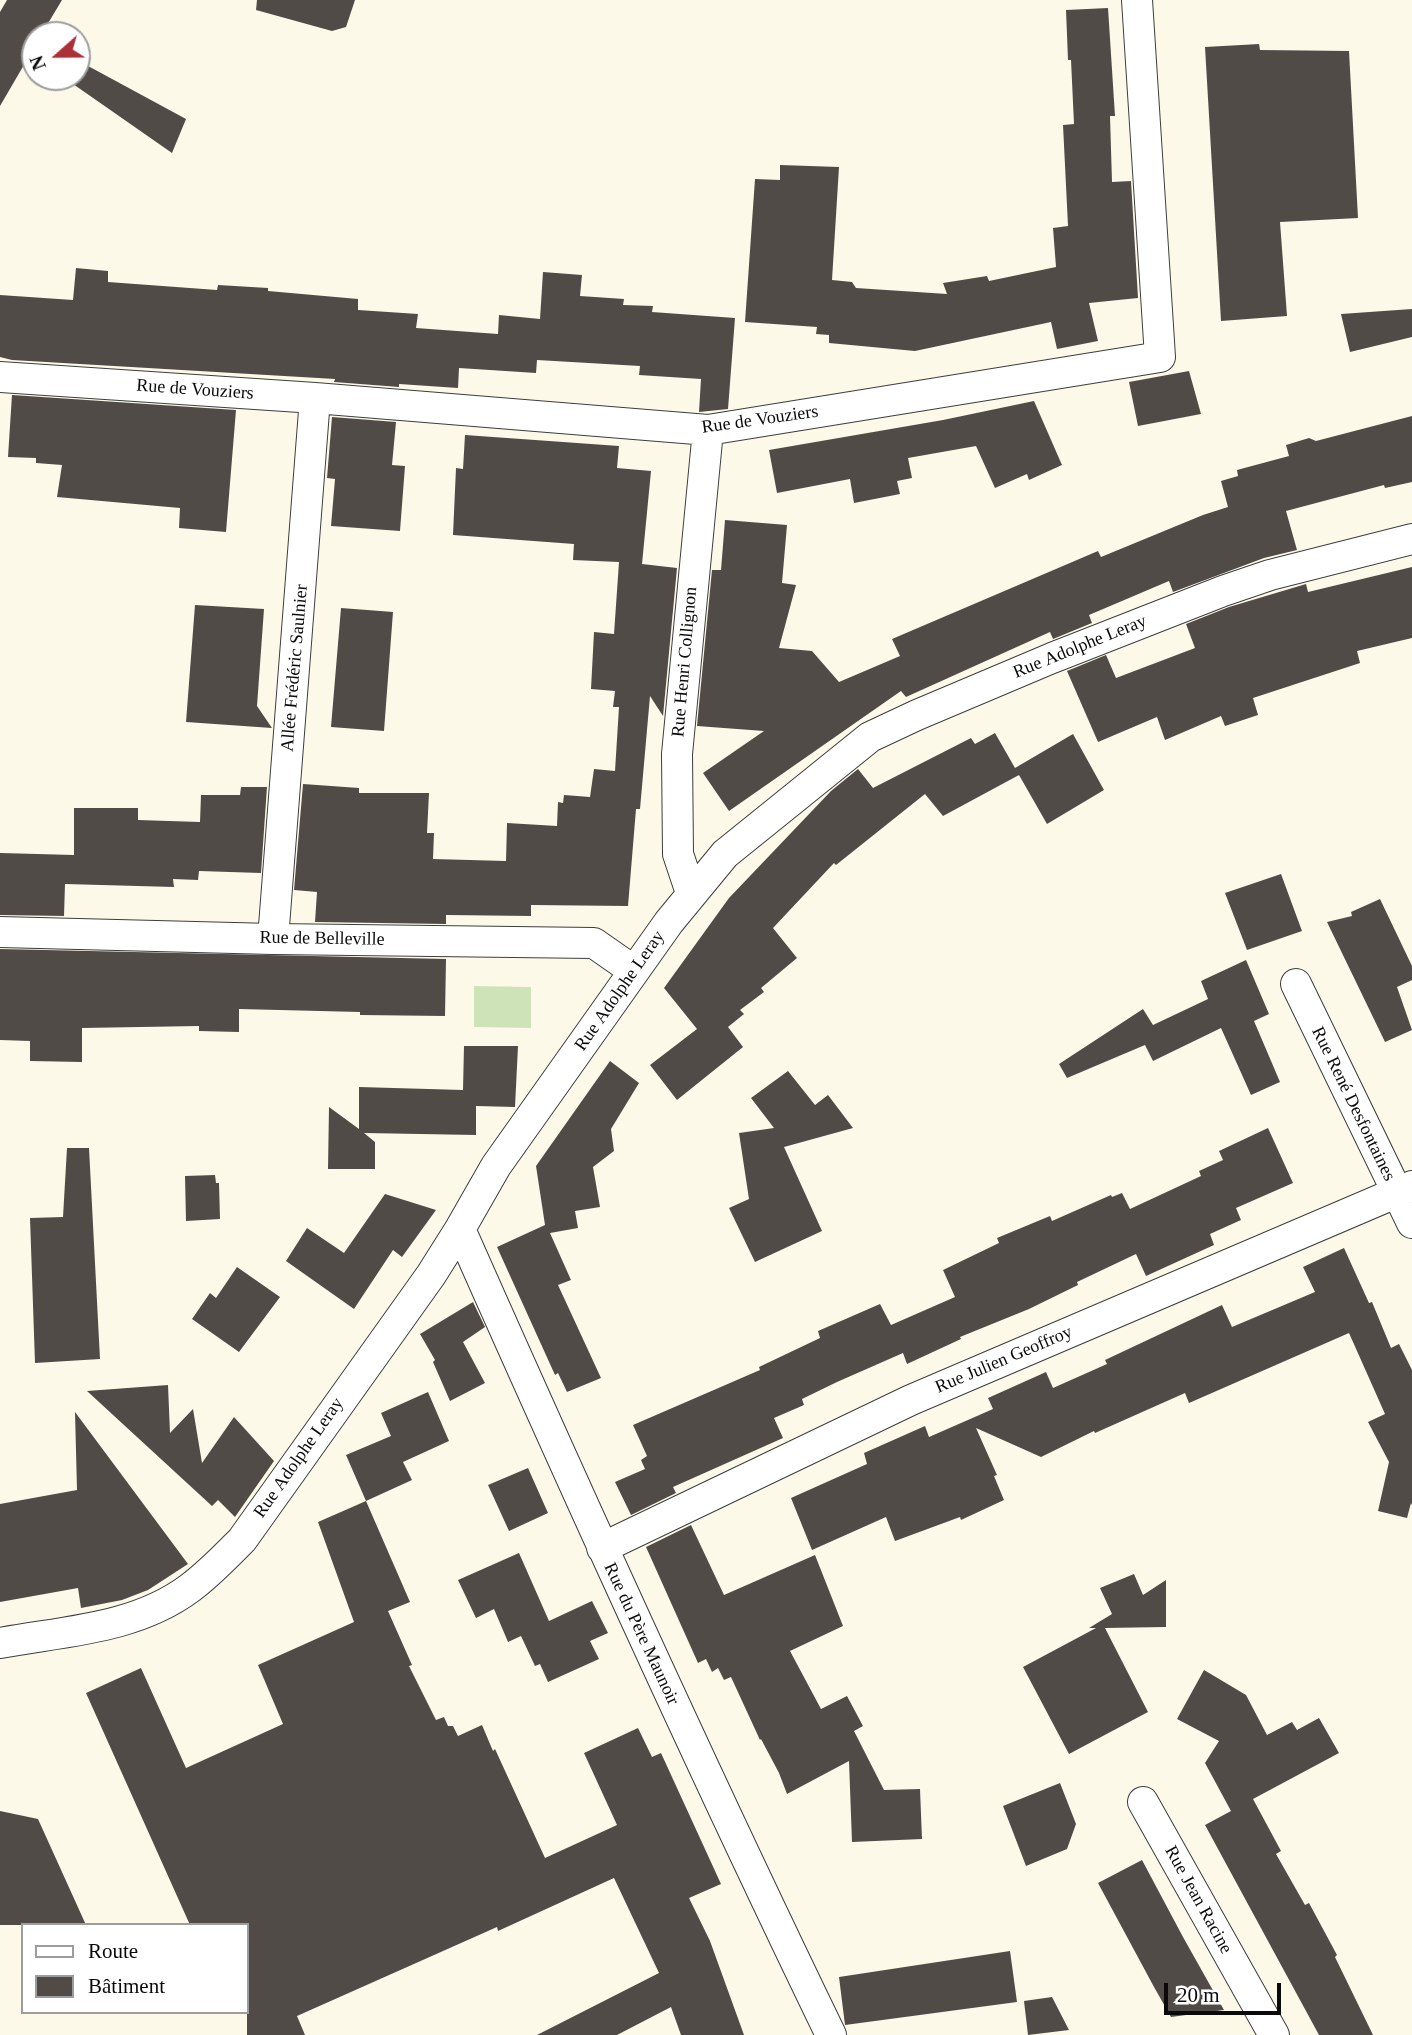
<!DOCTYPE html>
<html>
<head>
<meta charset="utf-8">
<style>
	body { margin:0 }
	#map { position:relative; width:1412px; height:2035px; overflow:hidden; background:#fdf9e9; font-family:"Times New Roman",serif }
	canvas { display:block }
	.legend { position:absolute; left:21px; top:1923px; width:228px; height:91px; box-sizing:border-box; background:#fff; border:2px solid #9d9d9d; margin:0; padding:9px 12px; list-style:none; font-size:21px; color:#0a0a0a }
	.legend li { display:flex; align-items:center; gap:14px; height:35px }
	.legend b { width:35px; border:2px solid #9d9d9d }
	.north { position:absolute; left:21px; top:21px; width:70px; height:70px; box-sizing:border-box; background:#fff; border:2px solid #9d9d9d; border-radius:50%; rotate:249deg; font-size:19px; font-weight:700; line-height:28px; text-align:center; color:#0a0a0a }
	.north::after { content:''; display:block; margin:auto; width:24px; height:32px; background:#ab3138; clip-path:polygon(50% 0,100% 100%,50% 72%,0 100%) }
	.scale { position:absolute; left:1164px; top:1983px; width:117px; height:32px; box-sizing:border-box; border:4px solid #0a0a0a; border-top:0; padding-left:9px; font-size:21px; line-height:24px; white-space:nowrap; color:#0a0a0a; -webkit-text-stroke:5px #fff; paint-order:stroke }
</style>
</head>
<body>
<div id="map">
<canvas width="1412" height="2035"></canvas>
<ul class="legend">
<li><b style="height:9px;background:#fff"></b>Route</li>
<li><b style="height:19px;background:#514b48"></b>Bâtiment</li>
</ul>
<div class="north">N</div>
<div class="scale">20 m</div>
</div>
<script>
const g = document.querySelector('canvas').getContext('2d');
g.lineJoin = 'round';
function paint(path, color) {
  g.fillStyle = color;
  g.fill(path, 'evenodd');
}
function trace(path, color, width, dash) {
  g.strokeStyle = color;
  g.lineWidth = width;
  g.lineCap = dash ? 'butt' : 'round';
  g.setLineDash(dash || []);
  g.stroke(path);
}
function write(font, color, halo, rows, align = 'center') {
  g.font = font + ' "Times New Roman",serif';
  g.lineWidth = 7;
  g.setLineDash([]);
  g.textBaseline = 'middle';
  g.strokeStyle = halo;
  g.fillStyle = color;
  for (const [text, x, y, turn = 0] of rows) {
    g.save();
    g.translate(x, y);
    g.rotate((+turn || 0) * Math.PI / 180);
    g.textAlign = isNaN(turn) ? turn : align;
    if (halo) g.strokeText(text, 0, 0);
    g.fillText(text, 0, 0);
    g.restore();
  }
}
paint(new Path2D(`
	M 474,986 L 531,987 L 531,1028 L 474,1027 Z`), '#cee3b7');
paint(new Path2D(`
	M 7,0 L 62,0 L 41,35 L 35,35 L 35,46 L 0,106 L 0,12 Z
	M 257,0 L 355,0 L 346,27 L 332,31 L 256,10 Z
	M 1108,8 L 1115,116 L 1110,116 L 1112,182 L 1131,181 L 1138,298 L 1089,303 L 1098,341 L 1057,349 L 1051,322 L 915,351 L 829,343 L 829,335 L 816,334 L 817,327 L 745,322 L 755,179 L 780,180 L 780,165 L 839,167 L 832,280 L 852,282 L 856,288 L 947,294 L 943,283 L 987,276 L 989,281 L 1056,267 L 1053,228 L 1068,226 L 1063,125 L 1074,124 L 1071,60 L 1068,60 L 1066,10 Z
	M 1259,44 L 1260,50 L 1349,51 L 1358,218 L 1280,222 L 1287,316 L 1221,321 L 1205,47 Z
	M 77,60 L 186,119 L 172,153 L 63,77 L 77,77 Z
	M 76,268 L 108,271 L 108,282 L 217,290 L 218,285 L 268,288 L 268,291 L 358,299 L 358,310 L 418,314 L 416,328 L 498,334 L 499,315 L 540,319 L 543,272 L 582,275 L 580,296 L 624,299 L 623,305 L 653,306 L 652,312 L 735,318 L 728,409 L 699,412 L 701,379 L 639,375 L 640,366 L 537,360 L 536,373 L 459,368 L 458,388 L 399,384 L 399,387 L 334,382 L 335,379 L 12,360 L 0,357 L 0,295 L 73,300 Z
	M 1412,309 L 1412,337 L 1350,352 L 1341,314 Z
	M 1189,371 L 1201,414 L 1138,426 L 1129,382 Z
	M 12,395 L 236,410 L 226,532 L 179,528 L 180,508 L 57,497 L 62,465 L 36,463 L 36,458 L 8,457 Z
	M 1034,401 L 1062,465 L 1029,480 L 1027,474 L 995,488 L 976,446 L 908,458 L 912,478 L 897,481 L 900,494 L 854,503 L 850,479 L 777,493 L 769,450 L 943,420 Z
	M 1412,416 L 1412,482 L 1385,488 L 1384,485 L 1286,511 L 1297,550 L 1264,558 L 1173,592 L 1169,581 L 1089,615 L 1092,623 L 1053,639 L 1050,632 L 906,697 L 901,691 L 729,811 L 703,773 L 764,731 L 697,726 L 712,570 L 721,570 L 725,520 L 787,525 L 782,583 L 796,585 L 779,648 L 812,651 L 839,682 L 900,656 L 892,639 L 1098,551 L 1101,557 L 1203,515 L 1228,507 L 1221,481 L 1238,476 L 1237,470 L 1289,456 L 1286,445 L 1309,438 L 1316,441 Z
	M 332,417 L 396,422 L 392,465 L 405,466 L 400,531 L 331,526 L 335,479 L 327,478 Z
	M 465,435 L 619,446 L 617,468 L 651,471 L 642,564 L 677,568 L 663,716 L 650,696 L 640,809 L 636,809 L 628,906 L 531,905 L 531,916 L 446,915 L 446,924 L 315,922 L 317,892 L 294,890 L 303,784 L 359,788 L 359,793 L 429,793 L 427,833 L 434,833 L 433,859 L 506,861 L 507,823 L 557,826 L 558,802 L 563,803 L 564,795 L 590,797 L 594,769 L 615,771 L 619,707 L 613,707 L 615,691 L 591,689 L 594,632 L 614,634 L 619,562 L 573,560 L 574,544 L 453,535 L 456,468 L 463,469 Z
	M 1412,567 L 1412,638 L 1357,651 L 1360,663 L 1253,698 L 1258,715 L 1225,726 L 1221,716 L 1165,740 L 1157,717 L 1098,742 L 1067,671 L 1106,655 L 1116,678 L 1195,648 L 1186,624 L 1229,607 L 1306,584 L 1308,592 Z
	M 195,605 L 264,609 L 257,706 L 272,728 L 186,722 Z
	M 341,608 L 393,612 L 384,731 L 331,727 Z
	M 995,733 L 1019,775 L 943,816 L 925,794 L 836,865 L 834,863 L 773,928 L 797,958 L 761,988 L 764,992 L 740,1010 L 744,1014 L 728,1027 L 743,1047 L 677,1100 L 650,1065 L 697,1029 L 664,988 L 729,898 L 831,791 L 858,769 L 873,788 L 971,738 L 975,744 Z
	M 1073,734 L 1104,790 L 1047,824 L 1015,768 Z
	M 241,787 L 267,787 L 261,873 L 199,871 L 198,880 L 173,879 L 174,887 L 65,884 L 64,916 L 0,915 L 0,853 L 74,855 L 74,808 L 138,808 L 138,820 L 200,822 L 201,795 L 240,795 Z
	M 1281,874 L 1302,931 L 1247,950 L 1225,893 Z
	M 1380,899 L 1412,966 L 1412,980 L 1397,987 L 1412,1030 L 1385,1042 L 1327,922 L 1352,916 L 1351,912 Z
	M 0,949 L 446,959 L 445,1016 L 360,1015 L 360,1012 L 239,1009 L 239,1032 L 199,1031 L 199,1026 L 82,1028 L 82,1062 L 30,1061 L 30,1041 L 0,1040 Z
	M 1246,960 L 1269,1014 L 1254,1021 L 1280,1082 L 1251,1095 L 1221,1028 L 1153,1061 L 1145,1045 L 1067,1078 L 1059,1064 L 1143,1009 L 1153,1025 L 1208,999 L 1201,981 Z
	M 464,1046 L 518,1046 L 515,1107 L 476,1106 L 476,1135 L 364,1133 L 375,1142 L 375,1169 L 328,1169 L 329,1107 L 359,1129 L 359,1087 L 463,1090 Z
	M 610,1061 L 639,1083 L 611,1129 L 614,1151 L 593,1167 L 600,1207 L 575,1211 L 578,1228 L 550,1233 L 571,1280 L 558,1285 L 601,1378 L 567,1392 L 558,1373 L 555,1375 L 497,1247 L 545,1225 L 536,1166 Z
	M 788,1071 L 815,1105 L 828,1095 L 853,1128 L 784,1147 L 822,1231 L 755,1262 L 729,1208 L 749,1199 L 739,1133 L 774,1128 L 751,1098 Z
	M 1268,1128 L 1293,1183 L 1236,1208 L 1241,1220 L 1210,1234 L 1214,1245 L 1146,1276 L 1136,1254 L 1077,1282 L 1078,1285 L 1029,1309 L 960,1337 L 961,1339 L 907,1364 L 903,1353 L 837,1382 L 802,1399 L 804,1405 L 774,1418 L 783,1438 L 673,1487 L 676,1493 L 631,1515 L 615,1482 L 645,1469 L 641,1460 L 647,1456 L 633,1425 L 760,1370 L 759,1367 L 820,1338 L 818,1331 L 880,1304 L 891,1325 L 955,1297 L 943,1270 L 999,1243 L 997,1238 L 1050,1216 L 1052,1221 L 1111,1195 L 1112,1197 L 1122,1193 L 1130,1209 L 1201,1176 L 1199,1171 L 1223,1160 L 1219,1151 Z
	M 67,1148 L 89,1148 L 100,1359 L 35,1363 L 30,1218 L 63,1217 Z
	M 215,1175 L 216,1183 L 219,1183 L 220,1219 L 186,1221 L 185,1176 Z
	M 385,1194 L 436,1210 L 402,1257 L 393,1250 L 354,1309 L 286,1261 L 307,1228 L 344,1253 Z
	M 1344,1248 L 1369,1303 L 1372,1302 L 1391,1348 L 1399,1344 L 1412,1370 L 1412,1505 L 1411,1503 L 1407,1518 L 1378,1511 L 1389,1462 L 1368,1422 L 1385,1414 L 1349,1333 L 1189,1403 L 1185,1393 L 1095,1433 L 1094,1431 L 1041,1457 L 976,1428 L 997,1475 L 994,1476 L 1004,1500 L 961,1520 L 960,1517 L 895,1541 L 886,1517 L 812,1550 L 791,1498 L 867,1464 L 864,1453 L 925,1426 L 929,1437 L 993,1409 L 988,1398 L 1046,1372 L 1053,1388 L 1107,1364 L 1105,1360 L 1222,1305 L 1232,1327 L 1315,1292 L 1303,1267 Z
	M 237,1267 L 280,1297 L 239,1352 L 192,1319 L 210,1293 L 216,1298 Z
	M 473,1302 L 485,1327 L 463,1342 L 485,1383 L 450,1401 L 433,1362 L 435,1360 L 420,1334 Z
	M 168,1385 L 170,1433 L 193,1409 L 202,1463 L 234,1417 L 274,1461 L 235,1517 L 218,1500 L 212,1506 L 87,1391 Z
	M 428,1392 L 449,1441 L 403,1462 L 412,1480 L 366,1501 L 346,1455 L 391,1436 L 381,1413 Z
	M 75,1412 L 188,1564 L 148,1590 L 122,1600 L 81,1608 L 78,1588 L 0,1602 L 0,1504 L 77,1490 Z
	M 528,1468 L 548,1513 L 509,1531 L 488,1485 Z
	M 366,1501 L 410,1602 L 388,1611 L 412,1665 L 409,1666 L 436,1720 L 444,1717 L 448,1726 L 453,1726 L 458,1736 L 482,1725 L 493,1751 L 495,1749 L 545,1858 L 617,1825 L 584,1753 L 638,1728 L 652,1757 L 661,1753 L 721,1884 L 689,1898 L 710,1941 L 744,2035 L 681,2035 L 671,2007 L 617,2035 L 537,2035 L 659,1973 L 614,1878 L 498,1931 L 497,1927 L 297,2016 L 305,2035 L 247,2035 L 247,1925 L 190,1925 L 86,1693 L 141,1668 L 186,1768 L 283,1724 L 258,1665 L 354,1622 L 318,1522 Z
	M 691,1525 L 724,1595 L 815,1555 L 843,1626 L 790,1651 L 821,1709 L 847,1696 L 863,1726 L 854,1731 L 884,1790 L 920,1789 L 922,1839 L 852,1842 L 849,1761 L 787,1794 L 779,1773 L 761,1739 L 760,1740 L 731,1677 L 724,1680 L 718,1668 L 712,1672 L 706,1659 L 698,1663 L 646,1547 Z
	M 519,1553 L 549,1621 L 592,1601 L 608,1633 L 590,1641 L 599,1659 L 548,1682 L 540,1664 L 535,1666 L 521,1636 L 508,1642 L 494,1609 L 476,1618 L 458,1580 Z
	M 1134,1574 L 1143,1595 L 1166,1580 L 1166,1627 L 1105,1628 L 1148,1712 L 1069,1754 L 1023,1667 L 1096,1628 L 1089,1628 L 1112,1614 L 1100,1588 Z
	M 1204,1670 L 1246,1695 L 1267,1735 L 1292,1722 L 1297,1730 L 1319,1718 L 1339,1753 L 1253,1799 L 1281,1851 L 1276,1854 L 1305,1905 L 1309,1903 L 1337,1955 L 1335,1957 L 1373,2035 L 1319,2035 L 1205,1825 L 1231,1811 L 1205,1763 L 1219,1741 L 1177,1719 Z
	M 1060,1783 L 1076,1824 L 1067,1849 L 1026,1866 L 1003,1806 Z
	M 0,1811 L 38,1819 L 86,1925 L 0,1925 Z
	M 1142,1860 L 1183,1937 L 1224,2010 L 1171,2017 L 1154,1987 L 1098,1883 Z
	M 1010,1951 L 1017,2002 L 845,2025 L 839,1977 Z
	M 1052,1997 L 1069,2030 L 1028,2035 L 1024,2001 Z`), '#514b48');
const street = new Path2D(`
	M 0,377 L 315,398 L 708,430 L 1160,357 L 1137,0
	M 691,893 L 678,854 L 677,754 L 708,430
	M 0,932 L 273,939 L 594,943 L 634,971
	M 273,939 L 315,398
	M 1296,984 L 1412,1223
	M 460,1229 C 580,1500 702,1769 831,2035
	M 602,1548 L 911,1400 L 1412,1186
	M 0,1643 C 65,1631 135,1629 190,1588 C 209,1574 225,1557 242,1540 L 431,1275 L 460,1229 L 496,1166 L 669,922 L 725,854 L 870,737 L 917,715 L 1052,658 L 1223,591 L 1270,575 L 1412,539
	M 1143,1802 L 1274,2035`);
trace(street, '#3d3d3d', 32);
trace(street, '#fff', 30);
write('18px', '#0a0a0a', '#fff', [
	["Rue de Vouziers",195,390,4],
	["Rue de Vouziers",760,420,-8],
	["Rue Adolphe Leray",1080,647,-22],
	["Rue Henri Collignon",685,662,-85],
	["Allée Frédéric Saulnier",295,668,-85],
	["Rue de Belleville",322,939,1],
	["Rue Adolphe Leray",620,991,-55],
	["Rue René Desfontaines",1353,1104,64],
	["Rue Julien Geoffroy",1004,1360,-23],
	["Rue Adolphe Leray",299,1458,-55],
	["Rue du Père Maunoir",641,1634,65],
	["Rue Jean Racine",1198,1900,61]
]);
</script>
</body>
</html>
